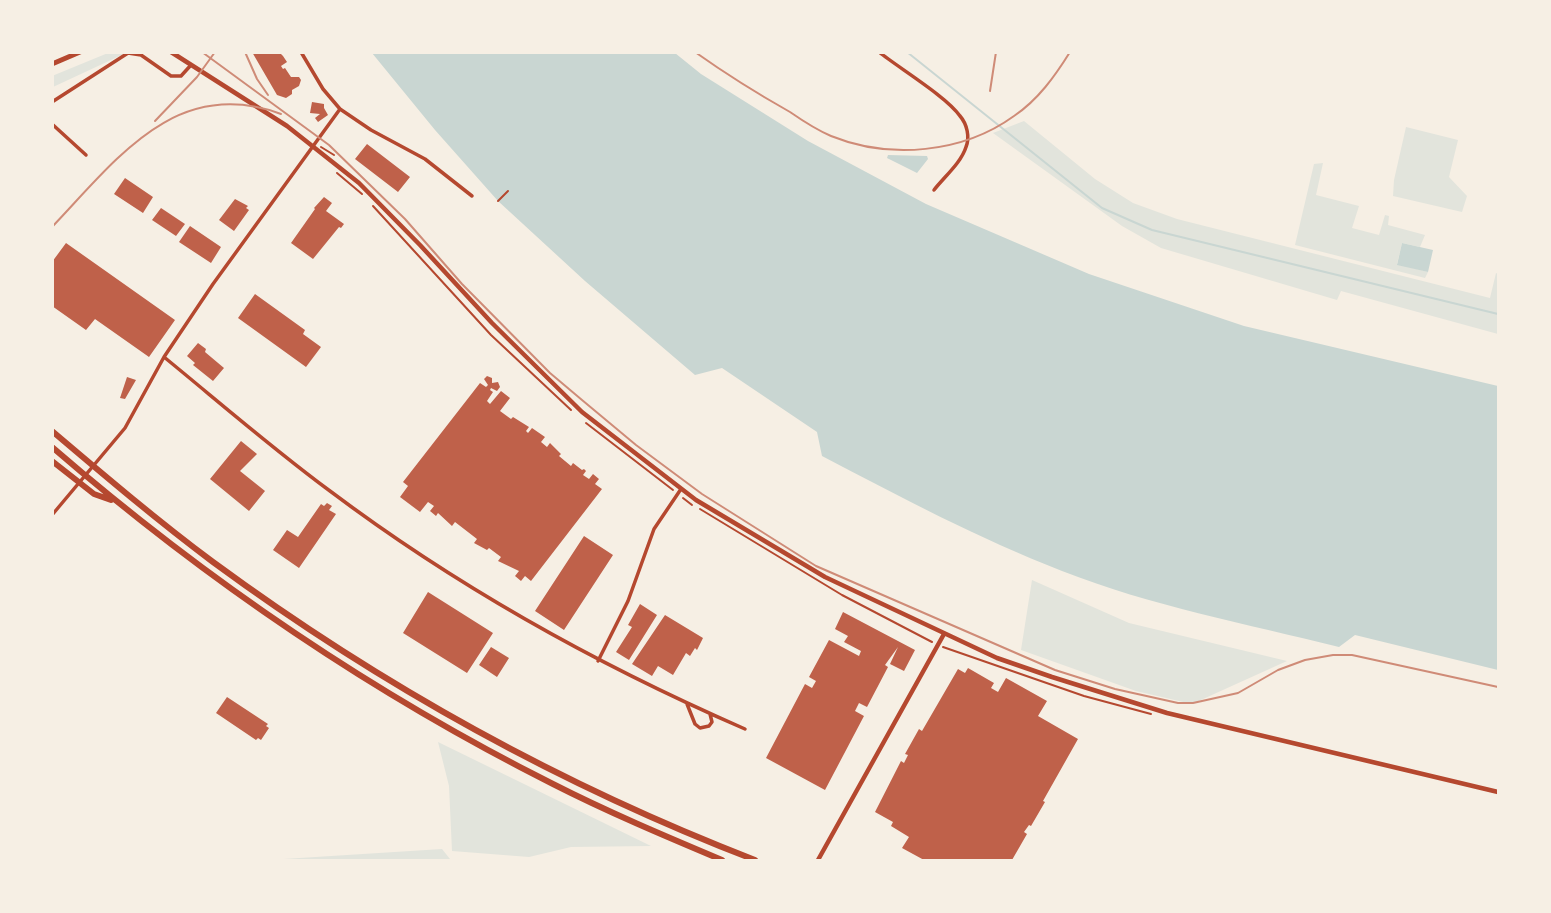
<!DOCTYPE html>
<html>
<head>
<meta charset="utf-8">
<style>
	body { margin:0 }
	#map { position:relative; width:1551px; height:913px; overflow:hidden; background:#f6efe4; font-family:Merriweather,serif }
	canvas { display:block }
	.frame { position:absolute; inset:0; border:54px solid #f6efe4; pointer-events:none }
</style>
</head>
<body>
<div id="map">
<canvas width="1551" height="913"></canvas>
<div class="frame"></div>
</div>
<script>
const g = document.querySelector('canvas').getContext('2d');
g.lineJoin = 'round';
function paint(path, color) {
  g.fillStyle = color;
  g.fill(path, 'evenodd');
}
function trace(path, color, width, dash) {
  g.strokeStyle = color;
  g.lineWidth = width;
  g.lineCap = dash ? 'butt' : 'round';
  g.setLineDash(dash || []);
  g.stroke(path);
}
paint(new Path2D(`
	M 108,53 L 126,53 L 53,87 L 52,76 Z
	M 1024,121 L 1095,179 L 1133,203 L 1177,219 L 1490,298 L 1496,273 L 1498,274 L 1498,334 L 1341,291 L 1337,300 L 1161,248 L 1122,226 L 993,133 Z
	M 1406,127 L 1458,140 L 1449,177 L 1467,196 L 1462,212 L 1393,196 L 1394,180 Z
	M 1323,163 L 1316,195 L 1359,206 L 1352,228 L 1379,235 L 1385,215 L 1389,216 L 1388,225 L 1425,235 L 1420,247 L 1402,243 L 1397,264 L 1428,272 L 1425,278 L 1295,245 L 1314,164 Z
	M 1032,580 L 1129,623 L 1287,661 L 1192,704 L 1136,691 L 1021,650 Z
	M 438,742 L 651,846 L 571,847 L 529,857 L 452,851 L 449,786 Z
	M 442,849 L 450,859 L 459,860 L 268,860 Z`), '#e2e4dc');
paint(new Path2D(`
	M 372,53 L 675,53 L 701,74 L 808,141 L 926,204 L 1089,274 L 1244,326 L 1498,386 L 1498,670 L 1355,635 L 1339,647 C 1247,624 1151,606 1062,571 C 979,539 901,497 822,456 L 817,432 L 722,368 L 695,375 L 585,281 L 498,201 L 435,130 Z
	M 888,155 L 927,156 L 928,159 L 917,173 L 887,158 Z
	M 1402,243 L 1433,250 L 1428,272 L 1397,265 Z`), '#c9d6d2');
trace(new Path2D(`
	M 907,52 L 1102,208 L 1152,230 L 1498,314`), '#c9d6d2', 2);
paint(new Path2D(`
	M 252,52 L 279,52 L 283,56 L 287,62 L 281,66 L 283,69 L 285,68 L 291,77 L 299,77 L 301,80 L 299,86 L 292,90 L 292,94 L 286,98 L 277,95 Z
	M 312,102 L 324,104 L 324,108 L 328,115 L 318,122 L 315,118 L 320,114 L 310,113 Z
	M 367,144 L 410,177 L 398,192 L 355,159 Z
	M 125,178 L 153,197 L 143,213 L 114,194 Z
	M 324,197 L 332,203 L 326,211 L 344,224 L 341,228 L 339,227 L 313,259 L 291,243 L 315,209 L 314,208 Z
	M 235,199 L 248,206 L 246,208 L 249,210 L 234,231 L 219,220 Z
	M 161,208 L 185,224 L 176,236 L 152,220 Z
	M 190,226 L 221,247 L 211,263 L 179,242 Z
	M 66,243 L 175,320 L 149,357 L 95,319 L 86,330 L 52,306 L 52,262 Z
	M 255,294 L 305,330 L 303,334 L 321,347 L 306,367 L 238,318 Z
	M 198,343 L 206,349 L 205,352 L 224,368 L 213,381 L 193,365 L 195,363 L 187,356 Z
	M 487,376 L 492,378 L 492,383 L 498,382 L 500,387 L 497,391 L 491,388 L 490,390 L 493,392 L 487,401 L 490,404 L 501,391 L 510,398 L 500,411 L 511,419 L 513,417 L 529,427 L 526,431 L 528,433 L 532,428 L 545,437 L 541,442 L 547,447 L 550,443 L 561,454 L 559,456 L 571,466 L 573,463 L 582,470 L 584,469 L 586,471 L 583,475 L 589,479 L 593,474 L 599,479 L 595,484 L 602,489 L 531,581 L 525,576 L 521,581 L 515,576 L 519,571 L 498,561 L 501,557 L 489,548 L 487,550 L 474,543 L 477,539 L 455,522 L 452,526 L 438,513 L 436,516 L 430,511 L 434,506 L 428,502 L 420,512 L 400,497 L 408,486 L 403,482 L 480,383 L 486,387 L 488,385 L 484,379 Z
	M 127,377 L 136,380 L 125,399 L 120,398 Z
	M 241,441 L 257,454 L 240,471 L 265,491 L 249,511 L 210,479 Z
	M 327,503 L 332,506 L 329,510 L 336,514 L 299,568 L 273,550 L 287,530 L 298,537 L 321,504 L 324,506 Z
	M 584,536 L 613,555 L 564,630 L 535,611 Z
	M 428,592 L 493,633 L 467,673 L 403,633 Z
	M 640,604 L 657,615 L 629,660 L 616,652 L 632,627 L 628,625 Z
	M 843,612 L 915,650 L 904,671 L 890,664 L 898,647 L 885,665 L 888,667 L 867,707 L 859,703 L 855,711 L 864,716 L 825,790 L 766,758 L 805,684 L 812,688 L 816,681 L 809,677 L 829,640 L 859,656 L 861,651 L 844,642 L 848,636 L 835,629 Z
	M 665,615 L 703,638 L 697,650 L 695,648 L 690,656 L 686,653 L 673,675 L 658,666 L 652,676 L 632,664 Z
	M 491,647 L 509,658 L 497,677 L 479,665 Z
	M 968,668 L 994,683 L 991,688 L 998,692 L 1006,678 L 1047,701 L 1038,716 L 1078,739 L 1043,801 L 1045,802 L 1031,826 L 1029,825 L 1024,832 L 1027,834 L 1012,860 L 924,860 L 902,848 L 909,837 L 891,826 L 893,822 L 875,812 L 901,761 L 904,763 L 908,755 L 905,754 L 919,729 L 922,731 L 958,669 L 965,673 Z
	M 227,697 L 268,724 L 266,726 L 269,728 L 261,740 L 258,738 L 256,740 L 216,713 Z`), '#bf614a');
trace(new Path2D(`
	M 321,147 L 334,155
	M 337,173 L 362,194
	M 498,201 L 508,191
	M 373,206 L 491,335 L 571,410
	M 586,423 L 673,490
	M 683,498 L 692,505
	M 700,509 L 842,595 L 932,642
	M 943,647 L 1084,696 L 1151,714`), '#b5482f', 2);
trace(new Path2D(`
	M 301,52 L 323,89 L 340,109 L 371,130 L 425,159 L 472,196
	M 879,52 C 899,68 947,97 960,116 C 967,124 970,137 966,147 C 961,163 944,177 934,190
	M 52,102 L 128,53 L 141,55 L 171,76 L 181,76 L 191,65
	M 52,124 L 86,155
	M 164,357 C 219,402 273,449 330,491 C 459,588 598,665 745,729
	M 52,515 L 125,428 L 164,357 L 213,284 L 340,109
	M 598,661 L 628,601 L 654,529 L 681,489
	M 687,704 L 695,724 L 700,728 L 709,726 L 712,722 L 710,714`), '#b5482f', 3.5);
trace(new Path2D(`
	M 171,52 L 287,126 L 359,183 L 420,245 L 492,323 L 582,412 L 696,500 L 825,577 L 997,658 L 1052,677 L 1167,713 L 1498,792
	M 818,860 L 944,634`), '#b5482f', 4.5);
trace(new Path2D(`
	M 52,64 L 80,52`), '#b5482f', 5);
trace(new Path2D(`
	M 52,431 C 105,476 158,521 213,562 C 379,684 563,786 755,860
	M 52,447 C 207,581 370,692 553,784 C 608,812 665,836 722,860
	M 52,461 L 94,494 L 111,500`), '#b5482f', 6);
trace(new Path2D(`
	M 202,52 L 329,145 L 405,219 L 462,284 L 550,373 L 582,400 L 636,445 L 702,494 L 816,566 L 1055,670 L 1115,689 L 1178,703 L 1193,703 L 1238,693 L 1278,670 L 1305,660 L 1333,655 L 1352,655 L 1498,687
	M 245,52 L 257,79 L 268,95
	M 695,52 C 726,74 758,94 790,112 C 803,121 817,130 831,136 C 890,160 963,153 1014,116 C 1038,100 1055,76 1070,52
	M 990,91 L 996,52
	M 155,121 L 197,77 L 215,52
	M 52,227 C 116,160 176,75 281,114`), '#cf8b77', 2);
</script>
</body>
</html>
